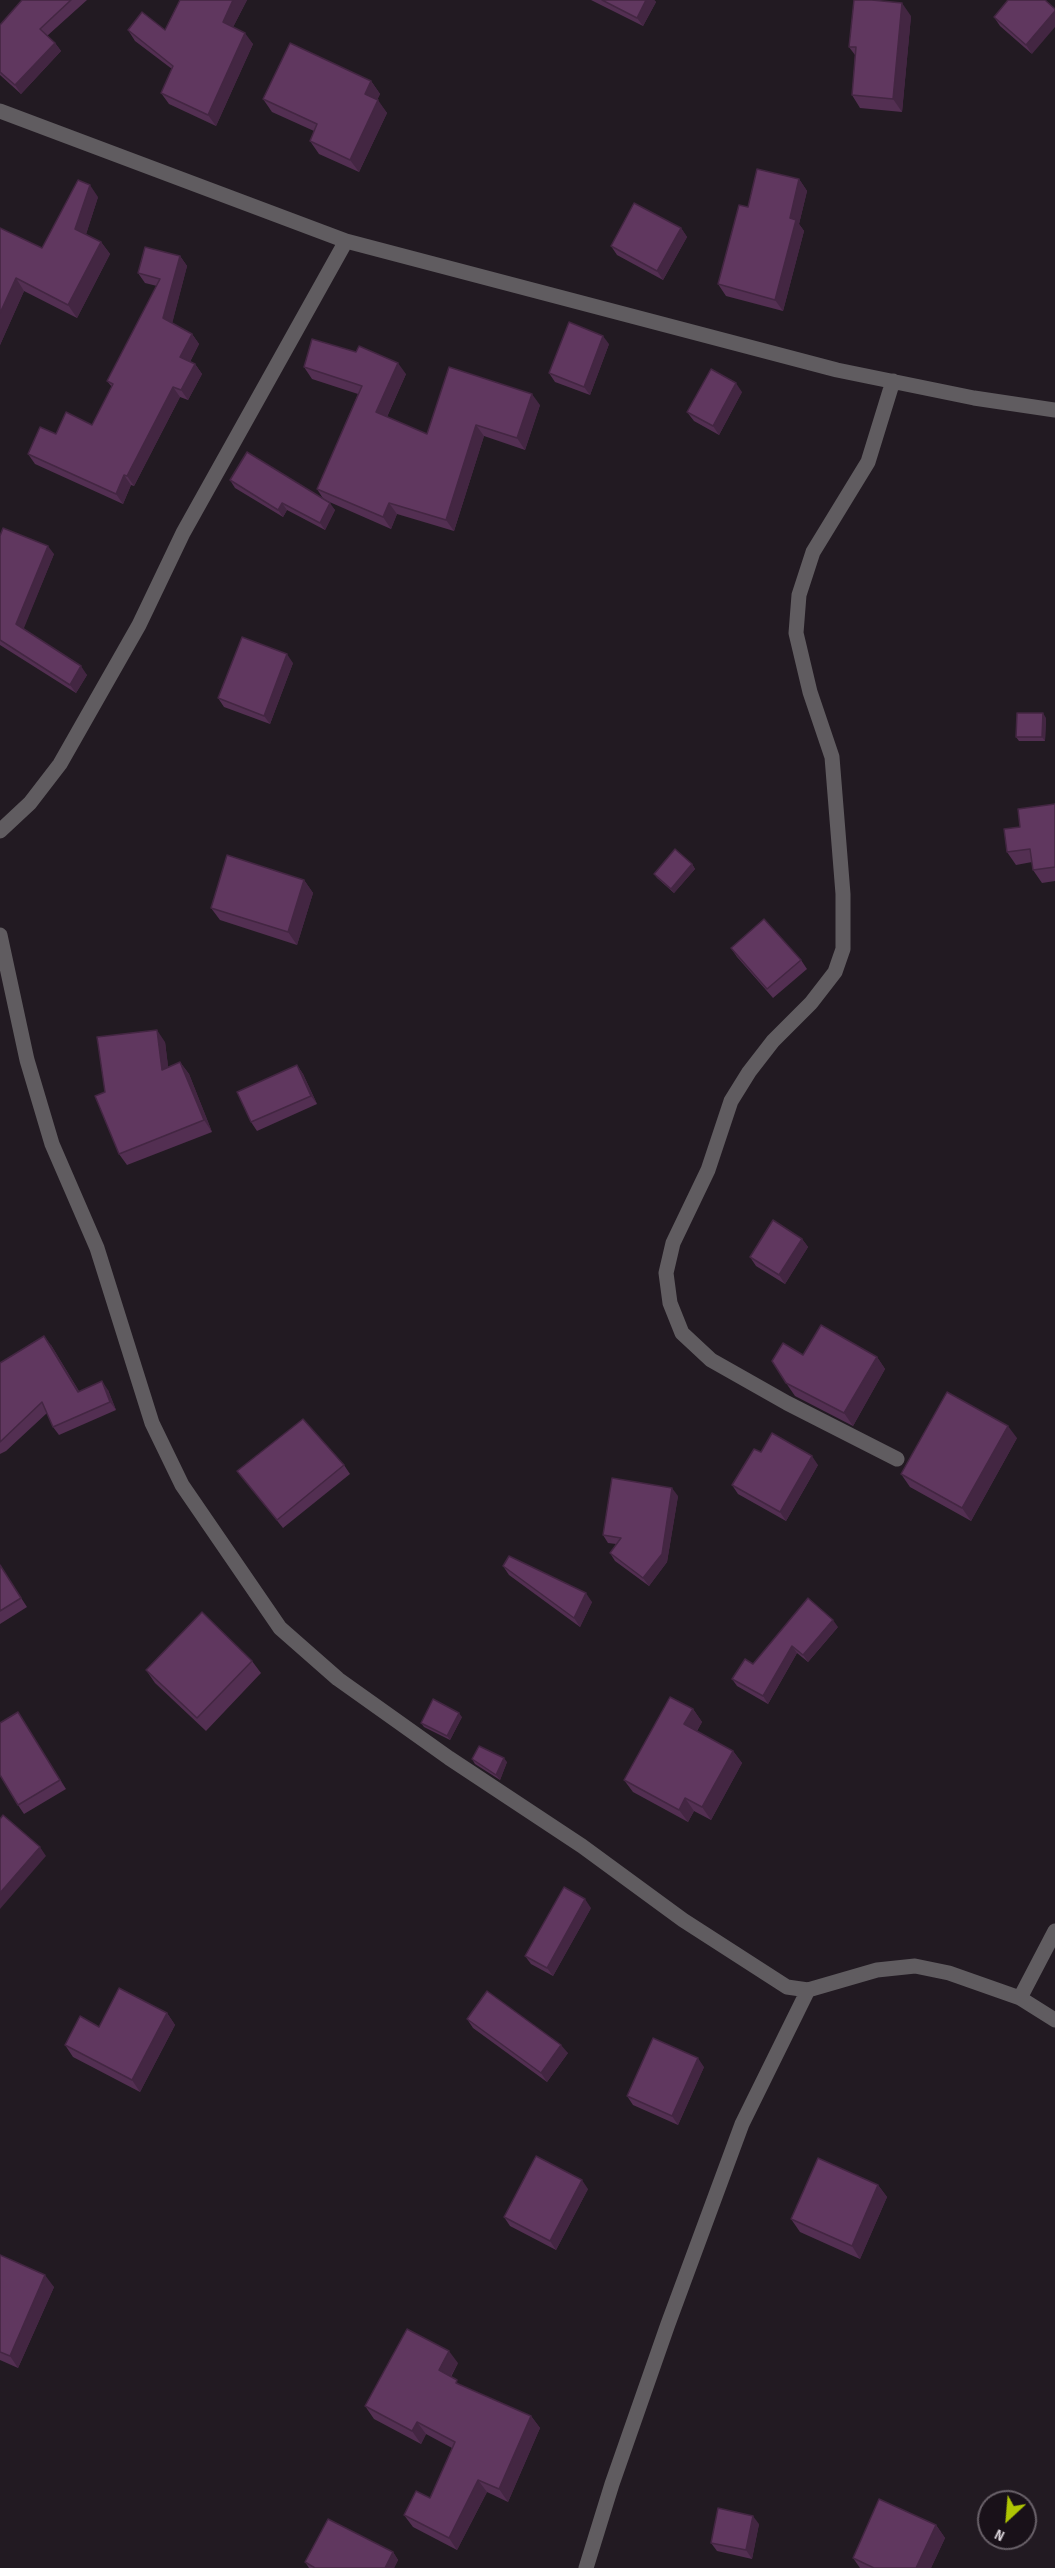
<!DOCTYPE html>
<html>
<head>
<meta charset="utf-8">
<style>
	body { margin:0 }
	#map { position:relative; width:1055px; height:2568px; overflow:hidden; background:#221a22; font-family:"Sofia Sans Condensed",sans-serif }
	canvas { display:block }
	.north { position:absolute; left:977px; top:2490px; width:60px; height:60px; box-sizing:border-box; background:#191119; border:2px solid #696169; border-radius:50%; rotate:206deg; font-size:16px; font-weight:700; line-height:24px; text-align:center; color:#e0dae0 }
	.north::after { content:''; display:block; margin:auto; width:21px; height:27px; background:#afc504; clip-path:polygon(50% 0,100% 100%,50% 72%,0 100%) }
</style>
</head>
<body>
<div id="map">
<canvas width="1055" height="2568"></canvas>
<div class="north">N</div>
</div>
<script>
const g = document.querySelector('canvas').getContext('2d');
g.lineJoin = 'round';
function trace(path, color, width, dash) {
  g.strokeStyle = color;
  g.lineWidth = width;
  g.lineCap = dash ? 'butt' : 'round';
  g.setLineDash(dash || []);
  g.stroke(path);
}
function paint(path, color) {
  g.fillStyle = color;
  g.fill(path, 'evenodd');
}
trace(new Path2D(`
	M 0,111 L 346,241 L 837,370 L 974,398 L 1055,410
	M 893,381 L 868,462 L 813,552 L 799,595 L 796,633 L 810,692 L 832,757 L 843,894 L 843,949 L 835,972 L 811,1003 L 773,1041 L 749,1072 L 731,1101 L 708,1170 L 673,1243 L 666,1273 L 670,1303 L 682,1333 L 711,1360 L 787,1403 L 897,1459
	M 0,831 L 30,803 L 60,764 L 139,625 L 183,533 L 346,241
	M 0,935 L 27,1060 L 52,1144 L 97,1248 L 152,1423 L 182,1485 L 280,1628 L 338,1679 L 449,1758 L 582,1846 L 683,1920 L 787,1987 L 808,1990 L 877,1970 L 915,1966 L 949,1973 L 1020,1998 L 1055,2020
	M 1020,1998 L 1055,1931
	M 586,2568 L 612,2484 L 668,2324 L 742,2124 L 808,1990`), '#605c60', 15);
paint(new Path2D(`
	M 22,0 L 87,0 L 47,36 L 55,43 L 61,51 L 21,94 L 0,75 L 0,25 Z
	M 180,0 L 247,0 L 233,27 L 253,44 L 216,126 L 169,104 L 161,93 L 172,69 L 135,41 L 128,30 L 165,30 Z
	M 591,0 L 654,0 L 656,2 L 643,26 Z
	M 1008,0 L 1032,54 L 1000,26 L 994,17 Z
	M 911,16 L 902,112 L 860,108 L 852,95 L 855,55 L 849,47 Z
	M 371,81 L 380,94 L 377,100 L 387,113 L 359,172 L 319,154 L 310,141 L 314,131 L 272,112 L 263,99 Z
	M 799,179 L 807,191 L 799,224 L 804,231 L 783,311 L 726,296 L 718,284 L 748,207 Z
	M 98,197 L 86,234 L 101,242 L 110,254 L 77,318 L 24,291 L 0,345 L 0,228 L 42,248 Z
	M 681,228 L 687,237 L 663,280 L 617,255 L 611,246 Z
	M 180,256 L 187,266 L 172,323 L 192,334 L 199,344 L 190,362 L 195,364 L 202,374 L 188,400 L 180,397 L 134,486 L 131,485 L 123,504 L 35,464 L 28,454 L 56,434 L 92,425 L 112,387 L 107,381 L 157,286 L 145,283 L 138,273 Z
	M 609,344 L 590,395 L 555,382 L 549,373 Z
	M 304,367 L 406,374 L 387,417 L 427,434 L 540,405 L 525,450 L 484,436 L 454,531 L 397,514 L 391,529 L 325,500 L 335,510 L 325,530 L 287,510 L 283,517 L 235,488 L 230,480 L 324,500 L 317,489 L 358,394 L 312,379 Z
	M 742,392 L 719,435 L 694,421 L 687,412 Z
	M 0,536 L 54,554 L 23,629 L 87,675 L 76,693 L 0,645 Z
	M 293,663 L 270,724 L 224,707 L 218,698 Z
	M 1046,718 L 1045,741 L 1019,741 L 1016,737 Z
	M 1055,804 L 1055,881 L 1042,883 L 1033,870 L 1032,862 L 1016,865 L 1007,852 L 1020,827 Z
	M 692,864 L 695,869 L 674,893 L 657,878 L 654,874 Z
	M 304,880 L 313,893 L 297,945 L 220,920 L 211,908 Z
	M 731,948 L 801,960 L 807,969 L 773,998 L 737,957 Z
	M 165,1042 L 168,1067 L 180,1062 L 189,1074 L 212,1132 L 127,1165 L 119,1154 L 105,1092 Z
	M 297,1065 L 303,1074 L 317,1104 L 257,1131 L 251,1122 Z
	M 802,1239 L 808,1247 L 785,1284 L 756,1266 L 750,1257 Z
	M 51,1345 L 79,1391 L 108,1390 L 116,1410 L 59,1435 L 53,1427 L 47,1413 L 6,1451 L 0,1454 L 0,1363 Z
	M 877,1357 L 885,1369 L 853,1426 L 795,1396 L 786,1383 Z
	M 1017,1438 L 971,1521 L 910,1487 L 901,1474 Z
	M 761,1452 L 818,1465 L 786,1521 L 738,1494 L 732,1485 Z
	M 344,1465 L 350,1474 L 283,1528 L 237,1471 Z
	M 678,1496 L 667,1562 L 649,1586 L 615,1561 L 610,1553 L 616,1544 L 608,1543 L 603,1535 Z
	M 0,1565 L 27,1607 L 0,1624 Z
	M 503,1566 L 592,1602 L 580,1627 L 509,1575 Z
	M 838,1627 L 808,1662 L 797,1653 L 768,1704 L 737,1686 L 732,1679 L 753,1664 Z
	M 252,1661 L 261,1673 L 206,1731 L 155,1683 L 146,1670 Z
	M 693,1709 L 702,1722 L 697,1731 L 733,1751 L 742,1763 L 711,1820 L 694,1811 L 688,1822 L 633,1792 L 624,1780 Z
	M 18,1712 L 66,1789 L 24,1814 L 18,1805 Z
	M 462,1717 L 450,1740 L 424,1727 L 421,1723 Z
	M 472,1759 L 507,1762 L 500,1780 L 475,1764 Z
	M 591,1908 L 553,1976 L 531,1964 L 525,1956 Z
	M 167,2013 L 175,2025 L 140,2092 L 73,2057 L 65,2045 L 99,2027 Z
	M 467,2019 L 568,2053 L 547,2082 L 473,2028 Z
	M 704,2067 L 678,2125 L 633,2105 L 627,2096 Z
	M 878,2185 L 887,2197 L 860,2259 L 800,2232 L 791,2219 Z
	M 588,2189 L 556,2250 L 510,2226 L 504,2217 Z
	M 0,2255 L 54,2287 L 18,2368 L 0,2360 Z
	M 458,2363 L 451,2377 L 460,2385 L 531,2416 L 540,2428 L 508,2502 L 487,2492 L 457,2550 L 413,2527 L 404,2515 L 430,2498 L 452,2448 L 426,2434 L 421,2444 L 374,2419 L 365,2406 Z
	M 759,2524 L 752,2559 L 717,2551 L 711,2543 Z
	M 936,2525 L 945,2538 L 931,2568 L 860,2568 L 853,2558 Z
	M 393,2552 L 398,2560 L 394,2568 L 309,2568 L 305,2562 Z`), '#532f52');
paint(new Path2D(`
	M 233,0 L 247,0 L 230,33 L 223,22 Z
	M 646,0 L 654,0 L 656,2 L 643,26 L 637,18 Z
	M 902,3 L 911,16 L 902,112 L 893,99 Z
	M 1055,11 L 1055,27 L 1032,54 L 1026,45 Z
	M 245,33 L 253,44 L 216,126 L 208,115 Z
	M 55,43 L 61,51 L 21,94 L 15,85 Z
	M 371,81 L 380,94 L 374,106 L 365,94 Z
	M 378,100 L 387,113 L 359,172 L 350,160 Z
	M 799,179 L 807,191 L 799,224 L 804,231 L 783,311 L 775,300 L 790,218 Z
	M 90,185 L 98,197 L 84,241 L 75,229 Z
	M 681,228 L 687,237 L 663,280 L 657,271 Z
	M 101,242 L 110,254 L 77,318 L 68,305 Z
	M 180,256 L 187,266 L 171,328 L 163,318 Z
	M 16,278 L 24,291 L 0,345 L 0,313 Z
	M 192,334 L 199,344 L 187,367 L 180,357 Z
	M 603,336 L 609,344 L 590,395 L 584,387 Z
	M 398,363 L 406,374 L 384,423 L 376,412 Z
	M 195,364 L 202,374 L 188,400 L 181,390 Z
	M 736,383 L 742,392 L 719,435 L 713,426 Z
	M 173,387 L 180,397 L 134,486 L 127,476 Z
	M 532,394 L 540,405 L 525,450 L 517,438 Z
	M 476,425 L 484,436 L 454,531 L 446,520 Z
	M 124,475 L 131,485 L 123,504 L 116,494 Z
	M 282,503 L 287,510 L 283,517 L 278,510 Z
	M 330,503 L 335,510 L 325,530 L 320,523 Z
	M 389,503 L 397,514 L 391,529 L 383,517 Z
	M 48,546 L 54,554 L 22,633 L 16,624 Z
	M 287,654 L 293,663 L 270,724 L 264,716 Z
	M 81,666 L 87,675 L 76,693 L 70,685 Z
	M 1043,713 L 1046,718 L 1045,741 L 1042,737 Z
	M 692,864 L 695,869 L 674,893 L 671,889 Z
	M 304,880 L 313,893 L 297,945 L 288,932 Z
	M 157,1030 L 165,1042 L 170,1081 L 162,1070 Z
	M 180,1062 L 189,1074 L 212,1132 L 204,1120 Z
	M 297,1065 L 303,1074 L 317,1104 L 311,1096 Z
	M 802,1239 L 808,1247 L 785,1284 L 779,1275 Z
	M 44,1336 L 51,1345 L 84,1400 L 78,1392 Z
	M 877,1357 L 885,1369 L 853,1426 L 844,1413 Z
	M 102,1381 L 108,1390 L 116,1410 L 110,1402 Z
	M 1008,1426 L 1017,1438 L 971,1521 L 962,1508 Z
	M 812,1456 L 818,1465 L 786,1521 L 780,1512 Z
	M 672,1488 L 678,1496 L 667,1562 L 649,1586 L 643,1578 Z
	M 586,1593 L 592,1602 L 580,1627 L 574,1618 Z
	M 833,1620 L 838,1627 L 808,1662 L 803,1655 Z
	M 792,1646 L 797,1653 L 768,1704 L 763,1696 Z
	M 693,1709 L 702,1722 L 693,1737 L 684,1724 Z
	M 18,1712 L 24,1721 L 66,1789 L 60,1780 Z
	M 459,1713 L 462,1717 L 450,1740 L 447,1736 Z
	M 733,1751 L 742,1763 L 711,1820 L 702,1807 Z
	M 504,1758 L 507,1762 L 500,1780 L 496,1775 Z
	M 685,1798 L 694,1811 L 688,1822 L 679,1810 Z
	M 40,1847 L 46,1856 L 0,1909 L 0,1893 Z
	M 585,1899 L 591,1908 L 553,1976 L 547,1968 Z
	M 167,2013 L 175,2025 L 140,2092 L 132,2080 Z
	M 561,2045 L 568,2053 L 547,2082 L 541,2073 Z
	M 698,2058 L 704,2067 L 678,2125 L 672,2116 Z
	M 582,2180 L 588,2189 L 556,2250 L 550,2241 Z
	M 878,2185 L 887,2197 L 860,2259 L 852,2246 Z
	M 45,2275 L 54,2287 L 18,2368 L 10,2356 Z
	M 449,2351 L 458,2363 L 447,2383 L 439,2370 Z
	M 531,2416 L 540,2428 L 508,2502 L 499,2489 Z
	M 417,2422 L 426,2434 L 421,2444 L 412,2431 Z
	M 478,2480 L 487,2492 L 457,2550 L 449,2538 Z
	M 753,2516 L 759,2524 L 752,2559 L 746,2550 Z
	M 936,2525 L 945,2538 L 931,2568 L 916,2568 Z
	M 393,2552 L 398,2560 L 394,2568 L 385,2568 Z`), '#432642');
const building = new Path2D(`
	M 22,0 L 71,0 L 40,29 L 55,43 L 15,85 L 0,72 L 0,25 Z
	M 180,0 L 233,0 L 223,22 L 245,33 L 208,115 L 161,93 L 173,66 L 128,30 L 142,12 L 165,30 Z
	M 602,0 L 646,0 L 637,18 Z
	M 854,0 L 872,0 L 902,3 L 893,99 L 852,95 L 856,47 L 849,47 Z
	M 1008,0 L 1045,0 L 1055,9 L 1055,11 L 1026,45 L 994,17 Z
	M 290,43 L 371,81 L 365,94 L 378,100 L 350,160 L 310,141 L 317,124 L 263,99 Z
	M 757,169 L 799,179 L 790,218 L 796,220 L 775,300 L 718,284 L 739,205 L 748,207 Z
	M 78,180 L 90,185 L 75,229 L 101,242 L 68,305 L 16,278 L 0,313 L 0,228 L 42,248 Z
	M 634,203 L 681,228 L 657,271 L 611,246 Z
	M 145,247 L 180,256 L 163,318 L 192,334 L 180,357 L 195,364 L 181,390 L 173,387 L 127,476 L 124,475 L 116,494 L 28,454 L 40,427 L 56,434 L 66,412 L 92,425 L 113,384 L 107,381 L 160,279 L 138,273 Z
	M 569,322 L 603,336 L 584,387 L 549,373 Z
	M 312,339 L 356,352 L 359,346 L 398,363 L 376,412 L 427,434 L 449,367 L 532,394 L 517,438 L 476,425 L 446,520 L 389,503 L 383,517 L 317,489 L 362,386 L 304,367 Z
	M 711,369 L 736,383 L 713,426 L 687,412 Z
	M 247,452 L 330,503 L 320,523 L 282,503 L 278,510 L 230,480 Z
	M 3,528 L 48,546 L 16,624 L 81,666 L 70,685 L 0,640 L 0,536 Z
	M 242,637 L 287,654 L 264,716 L 218,698 Z
	M 1017,713 L 1043,713 L 1042,737 L 1016,737 Z
	M 1055,804 L 1055,867 L 1033,870 L 1030,849 L 1007,852 L 1004,829 L 1020,827 L 1018,809 Z
	M 675,849 L 692,864 L 671,889 L 654,874 Z
	M 227,855 L 304,880 L 288,932 L 211,908 Z
	M 764,919 L 801,960 L 767,989 L 731,948 Z
	M 157,1030 L 162,1070 L 180,1062 L 204,1120 L 119,1154 L 95,1096 L 105,1092 L 97,1037 Z
	M 297,1065 L 311,1096 L 251,1122 L 237,1092 Z
	M 773,1220 L 802,1239 L 779,1275 L 750,1257 Z
	M 821,1325 L 877,1357 L 844,1413 L 786,1383 L 772,1361 L 783,1343 L 803,1355 Z
	M 44,1336 L 78,1392 L 102,1381 L 110,1402 L 53,1427 L 42,1402 L 0,1442 L 0,1363 Z
	M 947,1392 L 1008,1426 L 962,1508 L 901,1474 Z
	M 303,1419 L 344,1465 L 277,1520 L 237,1471 Z
	M 772,1433 L 812,1456 L 780,1512 L 732,1485 L 754,1449 L 761,1452 Z
	M 612,1478 L 672,1488 L 662,1554 L 643,1578 L 610,1553 L 621,1538 L 603,1535 Z
	M 509,1556 L 586,1593 L 574,1618 L 503,1566 Z
	M 0,1565 L 21,1598 L 0,1611 Z
	M 808,1598 L 833,1620 L 803,1655 L 792,1646 L 763,1696 L 732,1679 L 745,1659 L 753,1664 Z
	M 202,1612 L 252,1661 L 197,1718 L 146,1670 Z
	M 670,1697 L 693,1709 L 684,1724 L 733,1751 L 702,1807 L 685,1798 L 679,1810 L 624,1780 Z
	M 433,1699 L 459,1713 L 447,1736 L 421,1723 Z
	M 18,1712 L 60,1780 L 18,1805 L 0,1775 L 0,1723 Z
	M 479,1746 L 504,1758 L 496,1775 L 472,1759 Z
	M 3,1815 L 40,1847 L 0,1893 L 0,1819 Z
	M 564,1887 L 585,1899 L 547,1968 L 525,1956 Z
	M 119,1988 L 167,2013 L 132,2080 L 65,2045 L 80,2016 L 99,2027 Z
	M 487,1991 L 561,2045 L 541,2073 L 467,2019 Z
	M 653,2038 L 698,2058 L 672,2116 L 627,2096 Z
	M 536,2156 L 582,2180 L 550,2241 L 504,2217 Z
	M 818,2158 L 878,2185 L 852,2246 L 791,2219 Z
	M 0,2255 L 45,2275 L 10,2356 L 0,2352 Z
	M 407,2329 L 449,2351 L 439,2370 L 457,2380 L 456,2383 L 531,2416 L 499,2489 L 478,2480 L 449,2538 L 404,2515 L 416,2491 L 430,2498 L 455,2442 L 417,2422 L 412,2431 L 365,2406 Z
	M 879,2499 L 936,2525 L 916,2568 L 874,2568 L 853,2558 Z
	M 718,2508 L 753,2516 L 746,2550 L 711,2543 Z
	M 328,2519 L 393,2552 L 385,2568 L 315,2568 L 305,2562 Z`);
paint(building, '#60375f');
trace(building, '#432642', 1.5);
</script>
</body>
</html>
